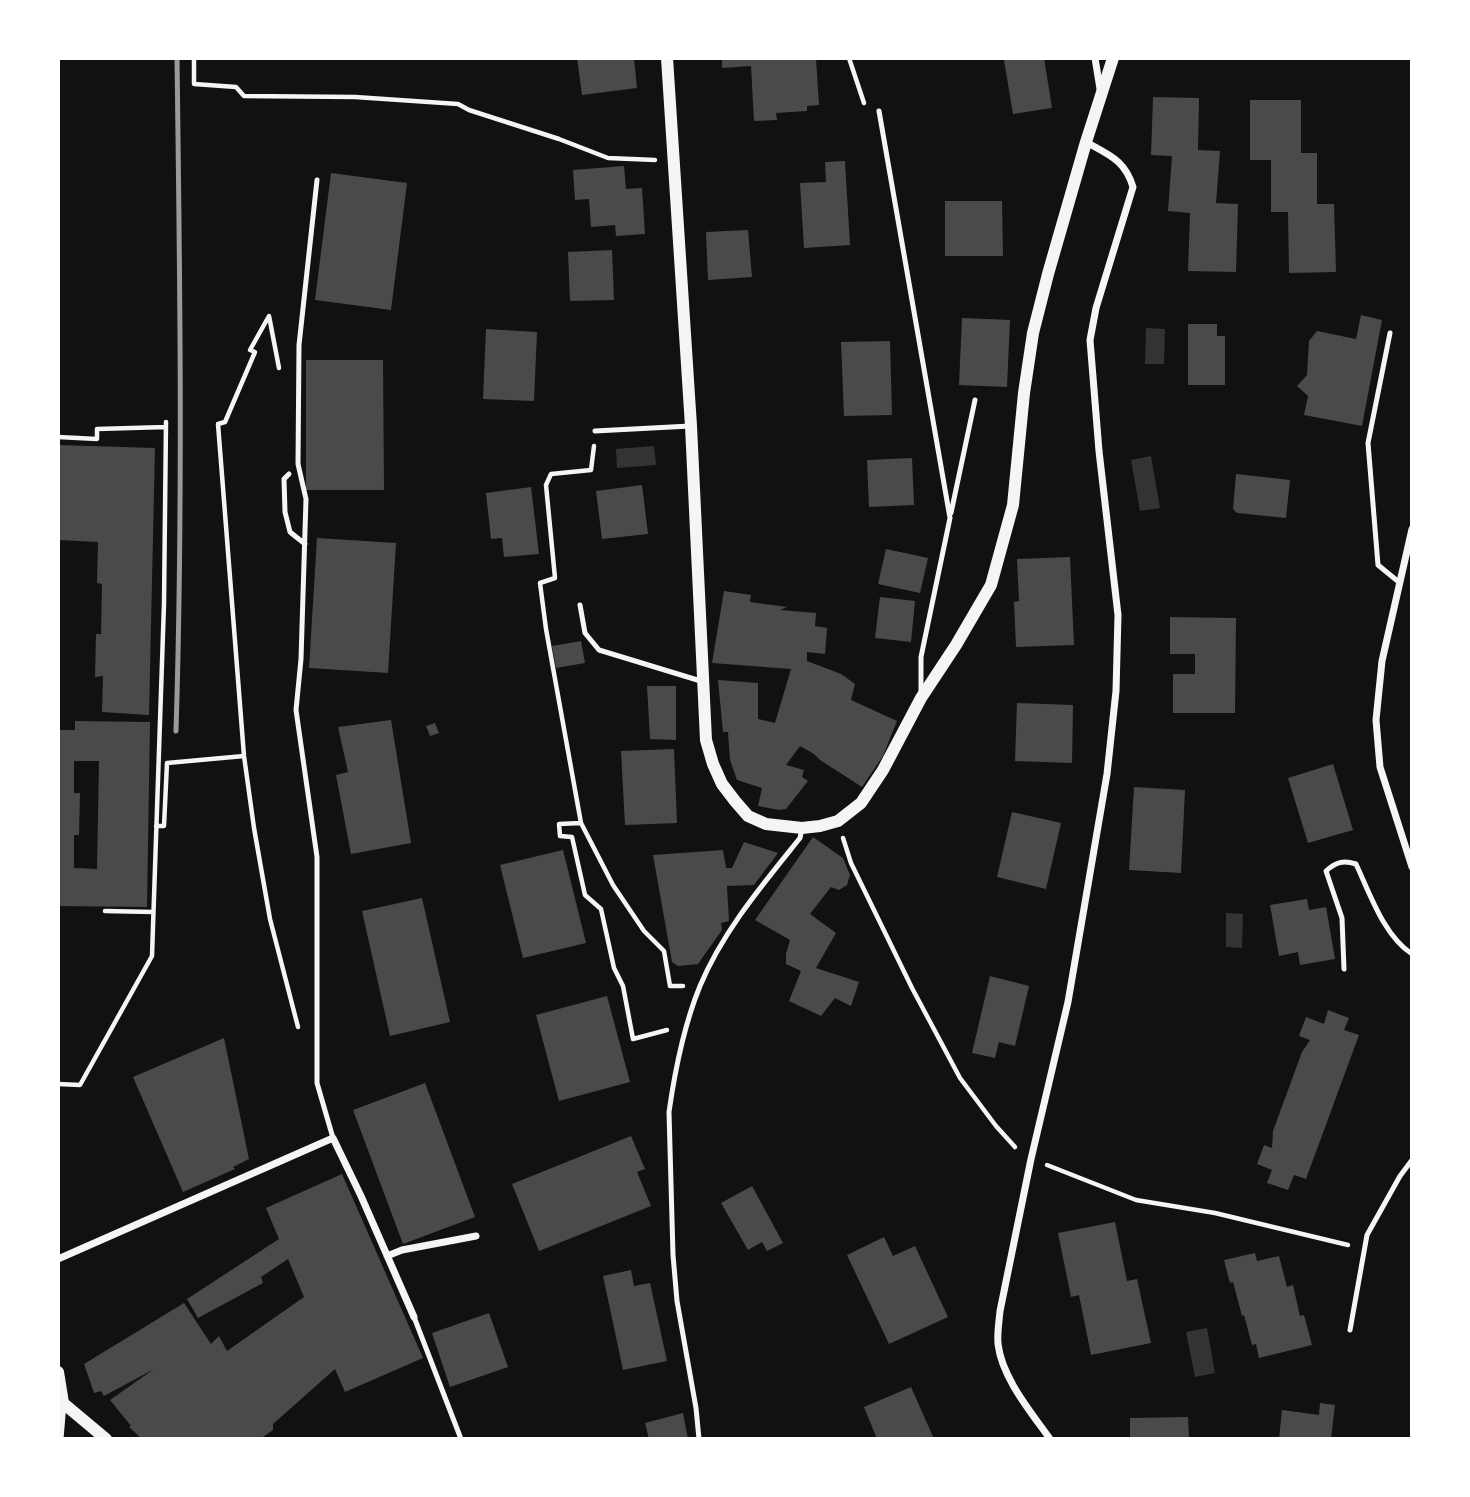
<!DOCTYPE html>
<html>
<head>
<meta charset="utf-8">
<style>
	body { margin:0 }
	#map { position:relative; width:1470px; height:1497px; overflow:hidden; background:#111; font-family:"Varela Round",sans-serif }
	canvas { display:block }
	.frame { position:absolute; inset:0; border:60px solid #fff; pointer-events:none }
</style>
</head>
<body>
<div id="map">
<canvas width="1470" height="1497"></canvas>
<div class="frame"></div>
</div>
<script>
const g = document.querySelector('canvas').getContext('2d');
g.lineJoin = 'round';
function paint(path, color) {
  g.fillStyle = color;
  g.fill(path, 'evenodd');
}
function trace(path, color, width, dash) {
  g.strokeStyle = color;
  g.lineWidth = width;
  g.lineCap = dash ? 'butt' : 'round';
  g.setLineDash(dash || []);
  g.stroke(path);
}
paint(new Path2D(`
	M 1146,328 L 1165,329 L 1164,364 L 1145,364 Z
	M 654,446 L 656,465 L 617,468 L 616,449 Z
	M 1151,456 L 1160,508 L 1140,511 L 1131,460 Z
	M 1226,913 L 1243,914 L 1242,948 L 1226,947 Z
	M 1207,1328 L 1215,1373 L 1195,1377 L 1186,1332 Z`), '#333');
paint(new Path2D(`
	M 577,58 L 634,58 L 637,88 L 582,95 Z
	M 722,58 L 816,58 L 819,105 L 807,106 L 807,111 L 776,113 L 777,120 L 754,121 L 751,66 L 722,68 Z
	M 1017,58 L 1044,58 L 1052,108 L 1013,114 L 1004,60 Z
	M 1153,97 L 1199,98 L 1198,150 L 1220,151 L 1216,203 L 1238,204 L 1236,272 L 1188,271 L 1190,213 L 1168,211 L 1172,156 L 1151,155 Z
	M 1250,100 L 1301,100 L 1301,153 L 1317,153 L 1317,204 L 1334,204 L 1336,272 L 1289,273 L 1288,212 L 1271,212 L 1271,160 L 1250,160 Z
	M 845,161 L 850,245 L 804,248 L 800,183 L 826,182 L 825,162 Z
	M 624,166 L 626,189 L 642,188 L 645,234 L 616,236 L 615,225 L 591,227 L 589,199 L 575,200 L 573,170 Z
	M 331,173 L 407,183 L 391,310 L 315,300 Z
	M 945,201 L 1002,201 L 1003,256 L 945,256 Z
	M 748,230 L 752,277 L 708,280 L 706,232 Z
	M 612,250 L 614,300 L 570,301 L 568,252 Z
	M 1361,315 L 1382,320 L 1362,426 L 1304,415 L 1308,396 L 1297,386 L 1307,375 L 1309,341 L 1317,331 L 1356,339 Z
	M 962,318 L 1010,320 L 1007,387 L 959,385 Z
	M 1188,324 L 1217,324 L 1217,336 L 1225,336 L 1225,385 L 1188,385 Z
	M 486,329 L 537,332 L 534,401 L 483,399 Z
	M 890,341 L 892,415 L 844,416 L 841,342 Z
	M 306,360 L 383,360 L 384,490 L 306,490 Z
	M 58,445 L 155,448 L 149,715 L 102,712 L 103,676 L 95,677 L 96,634 L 101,634 L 102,584 L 97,583 L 98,542 L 58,540 Z
	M 912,458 L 914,505 L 869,507 L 867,460 Z
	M 1236,474 L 1290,480 L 1286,518 L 1237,513 L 1233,509 Z
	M 642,485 L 648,534 L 602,539 L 596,491 Z
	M 531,487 L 539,554 L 504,557 L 502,538 L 491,539 L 486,493 Z
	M 317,538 L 396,543 L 388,673 L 309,668 Z
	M 886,549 L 928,558 L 920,593 L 878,584 Z
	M 1070,557 L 1074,645 L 1016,647 L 1014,602 L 1019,601 L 1017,559 Z
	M 724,591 L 751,595 L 750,602 L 787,607 L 780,610 L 816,613 L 815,626 L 827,628 L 825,654 L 807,652 L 807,661 L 841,674 L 855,684 L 851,700 L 897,721 L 883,756 L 862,787 L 820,760 L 814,754 L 800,746 L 786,765 L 804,770 L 802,777 L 808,781 L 786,809 L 779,810 L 758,806 L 762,788 L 737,780 L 730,760 L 728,732 L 723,732 L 718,680 L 758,683 L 758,719 L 775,723 L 791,669 L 712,663 Z
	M 880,597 L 915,601 L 911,642 L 875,638 Z
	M 1170,617 L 1236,618 L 1235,713 L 1173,713 L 1173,674 L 1195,674 L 1195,654 L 1170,654 Z
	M 581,641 L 585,663 L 556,668 L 552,646 Z
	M 647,686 L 676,686 L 676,740 L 650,739 Z
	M 1017,703 L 1073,705 L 1072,763 L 1015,761 Z
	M 391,720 L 411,843 L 351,854 L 336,775 L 348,772 L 338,727 Z
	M 75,721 L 150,722 L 147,907 L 58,906 L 58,730 L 75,730 ZM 74,761 L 99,761 L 97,869 L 74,868 L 74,835 L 79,835 L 80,793 L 74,793 Z
	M 435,723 L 439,733 L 430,736 L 426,726 Z
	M 674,749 L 677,823 L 625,825 L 621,751 Z
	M 1333,764 L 1353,830 L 1308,843 L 1288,778 Z
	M 1134,787 L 1185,790 L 1181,873 L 1129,870 Z
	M 1012,812 L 1061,823 L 1046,889 L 997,877 Z
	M 813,837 L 843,858 L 850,875 L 847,885 L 839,890 L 831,887 L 810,914 L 836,933 L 816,968 L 859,982 L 851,1006 L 835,998 L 821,1016 L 789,1001 L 801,971 L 786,964 L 786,954 L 790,940 L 755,920 Z
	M 744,842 L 778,853 L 754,885 L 727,886 L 729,921 L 721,923 L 722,930 L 698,964 L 678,966 L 672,962 L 653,855 L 723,850 L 726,868 L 732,868 Z
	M 563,850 L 586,943 L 523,958 L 500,865 Z
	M 422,898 L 450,1022 L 390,1036 L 362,911 Z
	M 1307,899 L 1309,910 L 1326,907 L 1335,959 L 1300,965 L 1298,952 L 1279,956 L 1270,905 Z
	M 990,976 L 1029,986 L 1015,1046 L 999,1042 L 995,1058 L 972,1053 Z
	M 607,996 L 630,1082 L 559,1101 L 536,1015 Z
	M 1328,1010 L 1349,1018 L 1344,1030 L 1359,1035 L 1306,1179 L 1294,1175 L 1288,1190 L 1267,1183 L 1272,1170 L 1257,1164 L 1264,1145 L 1272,1148 L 1273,1131 L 1302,1052 L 1310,1040 L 1299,1036 L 1306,1017 L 1324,1024 Z
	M 224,1038 L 249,1159 L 233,1167 L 235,1169 L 183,1192 L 133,1077 Z
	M 425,1083 L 475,1217 L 403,1244 L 353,1110 Z
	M 631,1136 L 645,1169 L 637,1172 L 651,1206 L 539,1251 L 512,1184 Z
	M 342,1174 L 423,1358 L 345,1392 L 335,1369 L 273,1424 L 273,1430 L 260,1439 L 142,1439 L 129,1427 L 131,1426 L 110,1400 L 154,1369 L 104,1396 L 101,1391 L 94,1393 L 84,1364 L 184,1303 L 211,1344 L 219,1336 L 227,1351 L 304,1297 L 288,1259 L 261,1277 L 263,1283 L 198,1318 L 187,1299 L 279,1239 L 266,1208 Z
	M 752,1186 L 783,1243 L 767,1251 L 762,1242 L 748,1250 L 721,1203 Z
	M 1115,1222 L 1127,1281 L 1137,1279 L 1151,1343 L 1091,1355 L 1079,1295 L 1071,1297 L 1058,1233 Z
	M 884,1237 L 893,1256 L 915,1246 L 948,1317 L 889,1344 L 847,1255 Z
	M 1255,1253 L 1257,1261 L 1279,1256 L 1287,1287 L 1293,1285 L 1300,1316 L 1304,1315 L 1312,1345 L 1259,1358 L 1256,1344 L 1252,1345 L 1244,1315 L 1242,1316 L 1233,1282 L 1230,1283 L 1224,1260 Z
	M 631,1270 L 634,1286 L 650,1283 L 667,1361 L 623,1370 L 603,1276 Z
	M 489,1313 L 508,1367 L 450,1387 L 432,1333 Z
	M 911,1387 L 934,1439 L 877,1439 L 864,1407 Z
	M 1320,1403 L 1335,1405 L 1331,1439 L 1279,1439 L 1282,1410 L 1319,1415 Z
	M 683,1413 L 688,1439 L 649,1439 L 645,1423 Z
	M 1188,1417 L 1189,1439 L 1130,1439 L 1130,1418 Z`), '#4a4a4a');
trace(new Path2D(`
	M 194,58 L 194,84 L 236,87 L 244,96 L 355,97 L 458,104 L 469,110 L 559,139 L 608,158 L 655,160
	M 849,58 L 864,103
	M 279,368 L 269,316 L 250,350 L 255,352 L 225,422 L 218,424 L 244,756 L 254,828 L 270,919 L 298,1027
	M 58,437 L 97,439 L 97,429 L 166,427
	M 594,446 L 591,470 L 551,474 L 546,485 L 555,578 L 540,583 L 546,629 L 581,823 L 613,885 L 644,931 L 664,951 L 670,986 L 683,986
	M 581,823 L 559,824 L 560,836 L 572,837 L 585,895 L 601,909 L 614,968 L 623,986 L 633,1039 L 667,1030
	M 156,826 L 164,826 L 167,763 L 244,756
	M 843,838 L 851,863 L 912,988 L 960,1078 L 996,1126 L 1015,1147
	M 105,911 L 153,912
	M 58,1084 L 80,1085 L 152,956 L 164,604 L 166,422
	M 1047,1165 L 1136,1200 L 1215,1213 L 1348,1245`), '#f5f5f5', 4.5);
trace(new Path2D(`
	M 879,111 L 950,518 L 921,657 L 921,691
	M 317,180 L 299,345 L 298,464 L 306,499 L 301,659 L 296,710 L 317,857 L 317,1083 L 333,1138
	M 1390,333 L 1368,443 L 1378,565 L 1400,583
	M 595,431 L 690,426
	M 289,474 L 284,479 L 285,512 L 290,532 L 305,544
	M 951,513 L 975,400
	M 580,605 L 585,633 L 599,650 L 704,682
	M 1344,969 L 1342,918 L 1326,871 C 1336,862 1343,860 1356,864 C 1370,894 1384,936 1412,954
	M 414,1317 L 461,1439
	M 1350,1330 L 1367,1235 L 1400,1176 L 1412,1160
	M 699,1439 L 696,1408 L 677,1301 L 673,1255 L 669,1112 C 675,1070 684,1025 700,986 C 723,931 763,884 800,838 L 802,828`), '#f5f5f5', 5);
trace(new Path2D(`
	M 1095,58 L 1100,89
	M 1412,529 L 1382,661 L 1376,720 L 1380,767 L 1412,867
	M 387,1256 L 402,1250 L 476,1236
	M 58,1259 L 333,1138 L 361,1196 L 414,1317
	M 60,1439 L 63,1403
	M 1050,1439 C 1031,1412 1002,1378 998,1344 C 997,1333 999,1322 1000,1311 L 1031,1159 L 1068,1002 L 1107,774 L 1116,691 L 1118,615 L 1099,451 L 1090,340 L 1096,308 L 1133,187 C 1125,160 1109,155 1086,142`), '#f5f5f5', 7);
trace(new Path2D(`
	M 667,58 L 691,426 L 706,740 L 713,764 L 722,784 L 735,801 L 748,816 L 766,824 L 802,828 L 820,826 L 838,821 L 861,803 L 883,770 L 921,698 L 956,645 L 991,585 L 1013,505 L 1024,393 L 1033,333 L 1048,274 L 1086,142 L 1113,58
	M 58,1372 L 63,1403 L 106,1439`), '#f5f5f5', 12);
trace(new Path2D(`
	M 176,731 C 183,507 180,282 177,58`), '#9a9a9a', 5);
</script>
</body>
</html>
